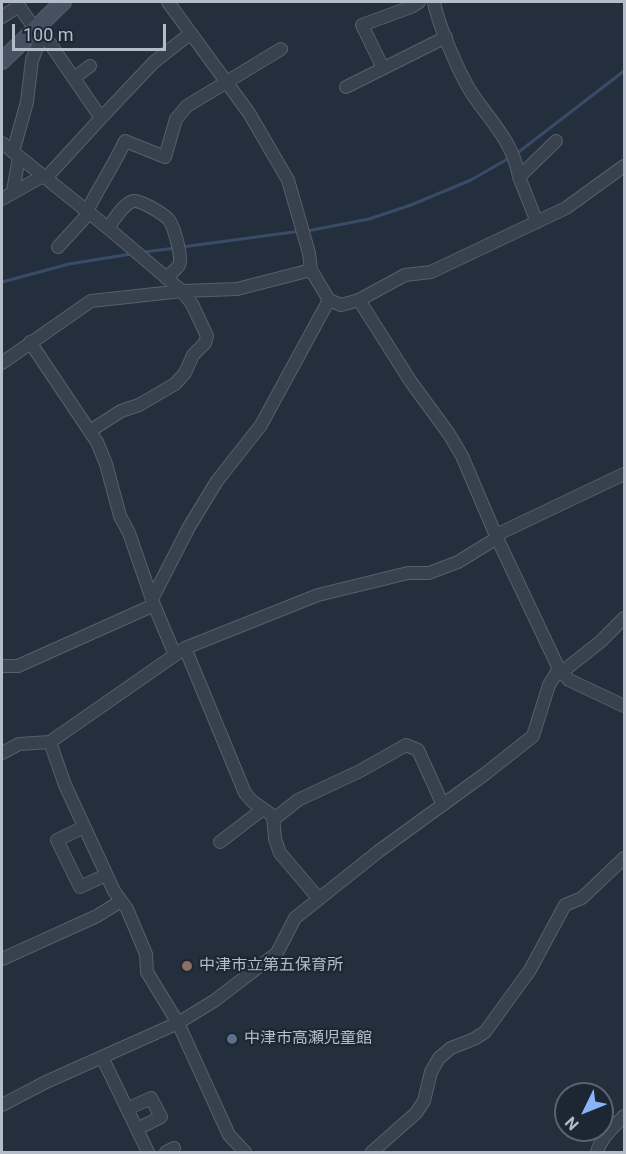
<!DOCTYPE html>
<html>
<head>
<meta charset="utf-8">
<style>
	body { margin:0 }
	#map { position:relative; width:626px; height:1154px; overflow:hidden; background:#242f3e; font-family:Roboto,sans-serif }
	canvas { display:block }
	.frame { position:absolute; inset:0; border:3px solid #b4bcc9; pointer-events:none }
	.north { position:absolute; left:554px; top:1082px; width:60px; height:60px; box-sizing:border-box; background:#1d2633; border:2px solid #59626f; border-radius:50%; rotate:227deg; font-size:16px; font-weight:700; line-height:24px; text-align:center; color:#b4bcc9 }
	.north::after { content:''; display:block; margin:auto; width:21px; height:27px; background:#8ab4f8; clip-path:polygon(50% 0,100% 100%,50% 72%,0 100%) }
	.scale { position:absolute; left:12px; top:24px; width:154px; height:27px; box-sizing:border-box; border:3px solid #b4bcc9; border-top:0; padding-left:8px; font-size:18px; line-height:21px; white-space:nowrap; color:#b4bcc9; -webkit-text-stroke:4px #1d2633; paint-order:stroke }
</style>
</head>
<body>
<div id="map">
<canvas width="626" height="1154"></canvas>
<div class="frame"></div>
<div class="north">N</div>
<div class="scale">100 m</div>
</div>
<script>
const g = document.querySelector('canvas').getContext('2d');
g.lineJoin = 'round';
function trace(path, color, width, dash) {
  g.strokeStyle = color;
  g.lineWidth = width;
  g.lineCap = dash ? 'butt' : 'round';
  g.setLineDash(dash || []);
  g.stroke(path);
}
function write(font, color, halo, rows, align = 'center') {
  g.font = font + ' Roboto,"Noto Sans JP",sans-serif';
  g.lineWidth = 4.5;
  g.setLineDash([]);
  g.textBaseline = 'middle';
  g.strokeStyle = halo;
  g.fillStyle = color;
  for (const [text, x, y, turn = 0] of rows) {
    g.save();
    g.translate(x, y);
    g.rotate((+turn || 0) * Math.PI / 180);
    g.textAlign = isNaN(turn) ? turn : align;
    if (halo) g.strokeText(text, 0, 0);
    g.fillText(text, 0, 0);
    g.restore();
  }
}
trace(new Path2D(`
	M 516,154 L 624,71
	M 307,231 L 369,219 L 411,205 L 471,180 L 511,157
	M 182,247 L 301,231
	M 144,252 L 176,248
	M 2,282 L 69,264 L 131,254`), '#394c67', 3);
const street = new Path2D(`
	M 16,2 L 35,29
	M 168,2 L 249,113 L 288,180 L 309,253 L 311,270 L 329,300 L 341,305 L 359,300 L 411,382 L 449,434 L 462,456 L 497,538 L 559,669 L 569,680 L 624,706
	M 434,2 C 438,24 459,73 471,92 C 490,121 513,141 519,177
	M 2,17 L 19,6
	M 38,26 L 101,118 L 46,178
	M 383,68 L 362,25 L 411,7 L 419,2
	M 74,78 L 90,66
	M 346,87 L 446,37
	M 101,118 L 154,62 L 191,33
	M 2,143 L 108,228 L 182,291 L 237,289 L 311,270
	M 13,152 L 27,102 L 32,60 L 43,33
	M 13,191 L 19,157
	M 2,199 L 43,176
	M 87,211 C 99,187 114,165 125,141 L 165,157 L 176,119 L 187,106 L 281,49
	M 537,222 L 519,177 L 556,141
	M 108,228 C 114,220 123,204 133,201 C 140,199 165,215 169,220 C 174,227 183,258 179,265 C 177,269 170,274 166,278
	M 58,247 L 89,213
	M 359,300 L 405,275 L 431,272 L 566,208 L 624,166
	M 30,342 L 97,442 L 106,464 L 120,516 L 129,533 L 154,605 L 175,655
	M 2,363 L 91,301 L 182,291 L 192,304 L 207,336 L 205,343 L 193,355 L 185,373 L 175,384 L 139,405 L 121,411 L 90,431
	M 496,535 L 624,474
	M 152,599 L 189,527 L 217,481 L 261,425 L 329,300
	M 185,648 L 245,793 L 252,801 L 273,816 L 275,839 L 280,853 L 319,899
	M 2,666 L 18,666 L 154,605
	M 562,672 L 600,642 L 624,618
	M 50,742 L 65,785 L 114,891 L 127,909 L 146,954 L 147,972 L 178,1023 L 229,1135 L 245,1152
	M 2,753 L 19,744 L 50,742 L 185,648 L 318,595 L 408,573 L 429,573 L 458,562 L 497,538
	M 273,820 L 298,800 L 360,771 L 406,745 L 418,750 L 443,805
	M 84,827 L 57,840 L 80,887 L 106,875
	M 220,842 L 263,809
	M 2,959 L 97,916 L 121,901
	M 102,1057 L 148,1152
	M 2,1105 L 46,1082 L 178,1023 L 214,1001 L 277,953 L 295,918 L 379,851 L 485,774 L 533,736 L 549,685 L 559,669
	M 127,1109 L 151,1098 L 161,1117 L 137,1129
	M 166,1152 L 174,1148
	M 372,1152 L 416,1113 L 424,1101 L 431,1072 L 439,1058 L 451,1048 L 474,1039 L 485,1032 L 530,970 L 565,905 L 582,898 L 624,858
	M 597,1152 C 601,1137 614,1127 624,1116`);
const secondary = new Path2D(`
	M 2,61 L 63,2`);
trace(street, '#565f6c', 14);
trace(secondary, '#565f6c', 18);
trace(street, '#38414e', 12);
trace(secondary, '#465061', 16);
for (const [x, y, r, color] of [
	[187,966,6,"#8d6e63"],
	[232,1039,6,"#5c6f8a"]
]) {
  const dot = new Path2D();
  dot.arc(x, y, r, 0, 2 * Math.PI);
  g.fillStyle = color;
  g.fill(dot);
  trace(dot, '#1d2633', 2);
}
write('16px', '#b4bcc9', '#1d2633', [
	["中津市立第五保育所",199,966],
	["中津市高瀬児童館",244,1039]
], 'left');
</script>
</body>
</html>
